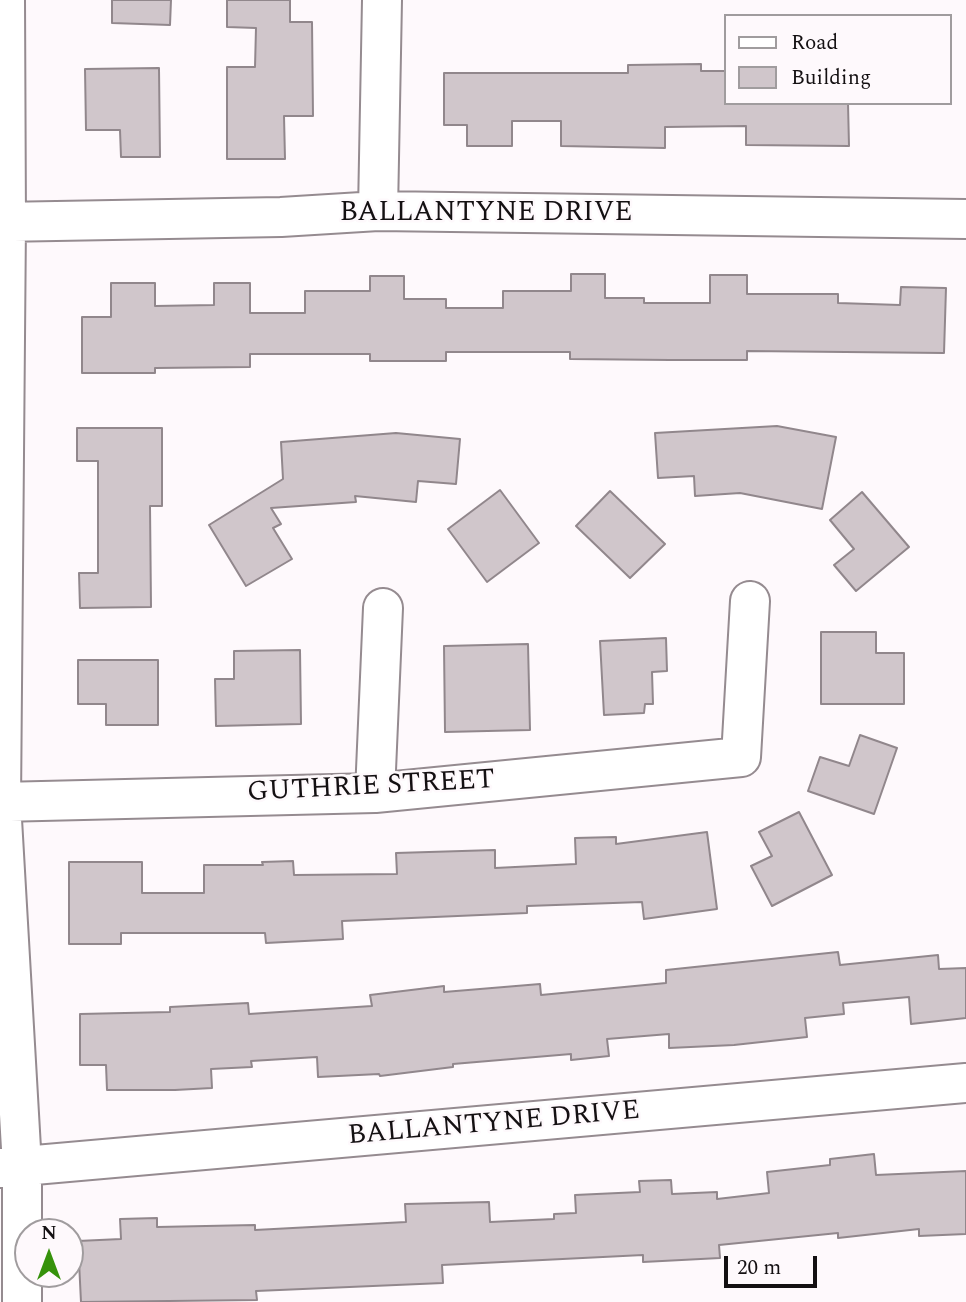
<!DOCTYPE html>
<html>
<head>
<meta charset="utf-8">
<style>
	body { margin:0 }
	#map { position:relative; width:966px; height:1302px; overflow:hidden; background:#fef9fc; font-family:Spectral,serif }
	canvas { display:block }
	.legend { position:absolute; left:724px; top:14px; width:228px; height:91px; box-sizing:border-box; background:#fef9fc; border:2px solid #a09c9e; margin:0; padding:9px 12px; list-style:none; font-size:21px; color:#141012 }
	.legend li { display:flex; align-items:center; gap:14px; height:35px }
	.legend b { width:35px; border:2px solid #a09c9e }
	.north { position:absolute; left:14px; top:1218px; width:70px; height:70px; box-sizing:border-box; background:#fef9fc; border:2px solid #a09c9e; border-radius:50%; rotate:0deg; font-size:19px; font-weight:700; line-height:28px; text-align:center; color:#141012 }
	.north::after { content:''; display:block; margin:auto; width:24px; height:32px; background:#36920b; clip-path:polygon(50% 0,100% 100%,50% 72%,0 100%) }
	.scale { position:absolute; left:724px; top:1256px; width:93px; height:32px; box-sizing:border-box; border:4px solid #141012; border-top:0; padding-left:9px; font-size:21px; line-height:24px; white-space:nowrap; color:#141012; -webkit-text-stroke:5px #fef9fc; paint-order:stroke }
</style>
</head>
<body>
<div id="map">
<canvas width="966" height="1302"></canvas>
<ul class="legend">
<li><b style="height:9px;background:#fff"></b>Road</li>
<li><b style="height:19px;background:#d0c6cb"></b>Building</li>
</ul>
<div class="north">N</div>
<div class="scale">20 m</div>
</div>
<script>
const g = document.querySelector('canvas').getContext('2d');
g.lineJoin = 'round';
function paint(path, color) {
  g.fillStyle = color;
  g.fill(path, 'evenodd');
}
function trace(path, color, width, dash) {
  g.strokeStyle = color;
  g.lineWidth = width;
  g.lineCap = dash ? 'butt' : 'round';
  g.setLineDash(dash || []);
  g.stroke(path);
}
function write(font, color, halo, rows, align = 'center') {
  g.font = font + ' Spectral,serif';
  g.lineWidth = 5;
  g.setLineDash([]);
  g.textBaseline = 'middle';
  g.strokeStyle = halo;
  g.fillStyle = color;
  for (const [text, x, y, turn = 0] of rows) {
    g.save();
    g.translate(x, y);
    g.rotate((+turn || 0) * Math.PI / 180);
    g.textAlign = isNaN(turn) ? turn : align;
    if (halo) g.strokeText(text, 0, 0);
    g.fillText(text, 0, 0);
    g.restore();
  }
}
const building = new Path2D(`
	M 112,0 L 171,0 L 170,25 L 112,23 Z
	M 227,0 L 290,0 L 290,22 L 312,22 L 313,116 L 284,116 L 285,159 L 227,159 L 227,67 L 255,67 L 256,28 L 227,27 Z
	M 701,64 L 701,71 L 726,71 L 726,103 L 848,103 L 849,146 L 746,145 L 746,126 L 665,127 L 665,148 L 561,146 L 561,121 L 512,121 L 512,146 L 467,146 L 467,125 L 444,125 L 444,73 L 628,73 L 628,65 Z
	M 159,68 L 160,157 L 121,157 L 120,130 L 86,130 L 85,69 Z
	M 571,274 L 605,274 L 605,298 L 644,298 L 644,303 L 710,303 L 710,275 L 747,275 L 747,294 L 838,294 L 838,303 L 900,305 L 901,287 L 946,288 L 944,353 L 747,351 L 747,360 L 670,360 L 570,359 L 570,352 L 446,352 L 446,361 L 370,361 L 370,354 L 250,354 L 250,367 L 155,368 L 155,373 L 82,373 L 82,317 L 111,317 L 111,283 L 155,283 L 155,306 L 214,305 L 214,283 L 250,283 L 250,313 L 305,313 L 305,291 L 370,291 L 370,276 L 404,276 L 404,299 L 446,299 L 446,308 L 503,308 L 503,291 L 571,291 Z
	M 777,426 L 836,437 L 822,509 L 740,493 L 695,496 L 694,476 L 658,478 L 655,433 Z
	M 77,428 L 162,428 L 162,506 L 150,506 L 151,607 L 80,608 L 79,573 L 98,573 L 98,461 L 77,461 Z
	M 396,433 L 460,439 L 456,484 L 418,481 L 416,502 L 355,496 L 356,502 L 271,508 L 281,524 L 273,528 L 292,559 L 246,586 L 209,525 L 283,479 L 281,442 Z
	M 500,490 L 539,543 L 487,582 L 448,529 Z
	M 610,491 L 665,544 L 630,578 L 576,526 Z
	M 862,492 L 909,547 L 856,591 L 834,565 L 854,549 L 830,520 Z
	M 821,632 L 876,632 L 876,653 L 904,653 L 904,704 L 821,704 Z
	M 666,638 L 667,671 L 652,672 L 653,704 L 645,704 L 644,713 L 604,715 L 600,641 Z
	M 528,644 L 530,730 L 445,732 L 444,646 Z
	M 300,650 L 301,724 L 216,726 L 215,679 L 234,679 L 234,651 Z
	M 78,660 L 158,660 L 158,725 L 106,725 L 106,704 L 78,704 Z
	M 860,735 L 897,748 L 874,814 L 808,791 L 820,757 L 849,766 Z
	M 799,812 L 832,875 L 772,906 L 751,866 L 772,856 L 759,832 Z
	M 707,832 L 717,909 L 644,919 L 642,902 L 527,906 L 527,913 L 342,921 L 343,939 L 266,943 L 265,933 L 121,933 L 121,944 L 69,944 L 69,862 L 142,862 L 142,893 L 204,893 L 204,865 L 263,865 L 262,862 L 293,861 L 294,875 L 397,874 L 396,853 L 495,850 L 495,868 L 576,864 L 575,838 L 616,837 L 616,844 Z
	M 838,952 L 840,965 L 938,955 L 939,969 L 966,968 L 966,1018 L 911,1024 L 909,997 L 843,1003 L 844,1014 L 805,1018 L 807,1037 L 734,1045 L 669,1048 L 669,1034 L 607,1039 L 609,1056 L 571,1060 L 571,1054 L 453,1064 L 453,1067 L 380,1076 L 379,1074 L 318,1077 L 317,1057 L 251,1061 L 252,1067 L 211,1069 L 212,1088 L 175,1090 L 107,1090 L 106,1065 L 80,1065 L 80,1014 L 170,1012 L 170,1007 L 248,1003 L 249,1014 L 372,1006 L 370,995 L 444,986 L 444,992 L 540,984 L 541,995 L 666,983 L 666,970 Z
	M 874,1154 L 876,1175 L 966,1171 L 966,1234 L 919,1236 L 919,1229 L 838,1238 L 838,1233 L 719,1245 L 720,1258 L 643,1262 L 643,1255 L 442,1265 L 443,1283 L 256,1291 L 257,1300 L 81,1302 L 78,1241 L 121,1239 L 120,1219 L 157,1218 L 157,1227 L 255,1225 L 255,1230 L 406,1222 L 405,1204 L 489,1202 L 490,1222 L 554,1219 L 554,1214 L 576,1213 L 575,1195 L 640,1192 L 639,1181 L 671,1180 L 672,1194 L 717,1192 L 717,1199 L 769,1193 L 767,1172 L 830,1165 L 830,1159 Z`);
paint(building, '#d0c6cb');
trace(building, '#91878c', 2);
const minor = new Path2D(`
	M 5,0 L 6,222 L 1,802 L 22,1166 L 22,1302
	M 378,211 L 382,0
	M 0,222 L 281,217 L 378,211 L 966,219
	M 375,793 L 383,608
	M 0,802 L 375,793 L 741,757 L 750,601
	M 0,1168 L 966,1083`);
trace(minor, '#958b90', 42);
trace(minor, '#fff', 38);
write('28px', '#141012', '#fef9fc', [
	["BALLANTYNE DRIVE",486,215],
	["GUTHRIE STREET",371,788,-3],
	["BALLANTYNE DRIVE",494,1125,-5]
]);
</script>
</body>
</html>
